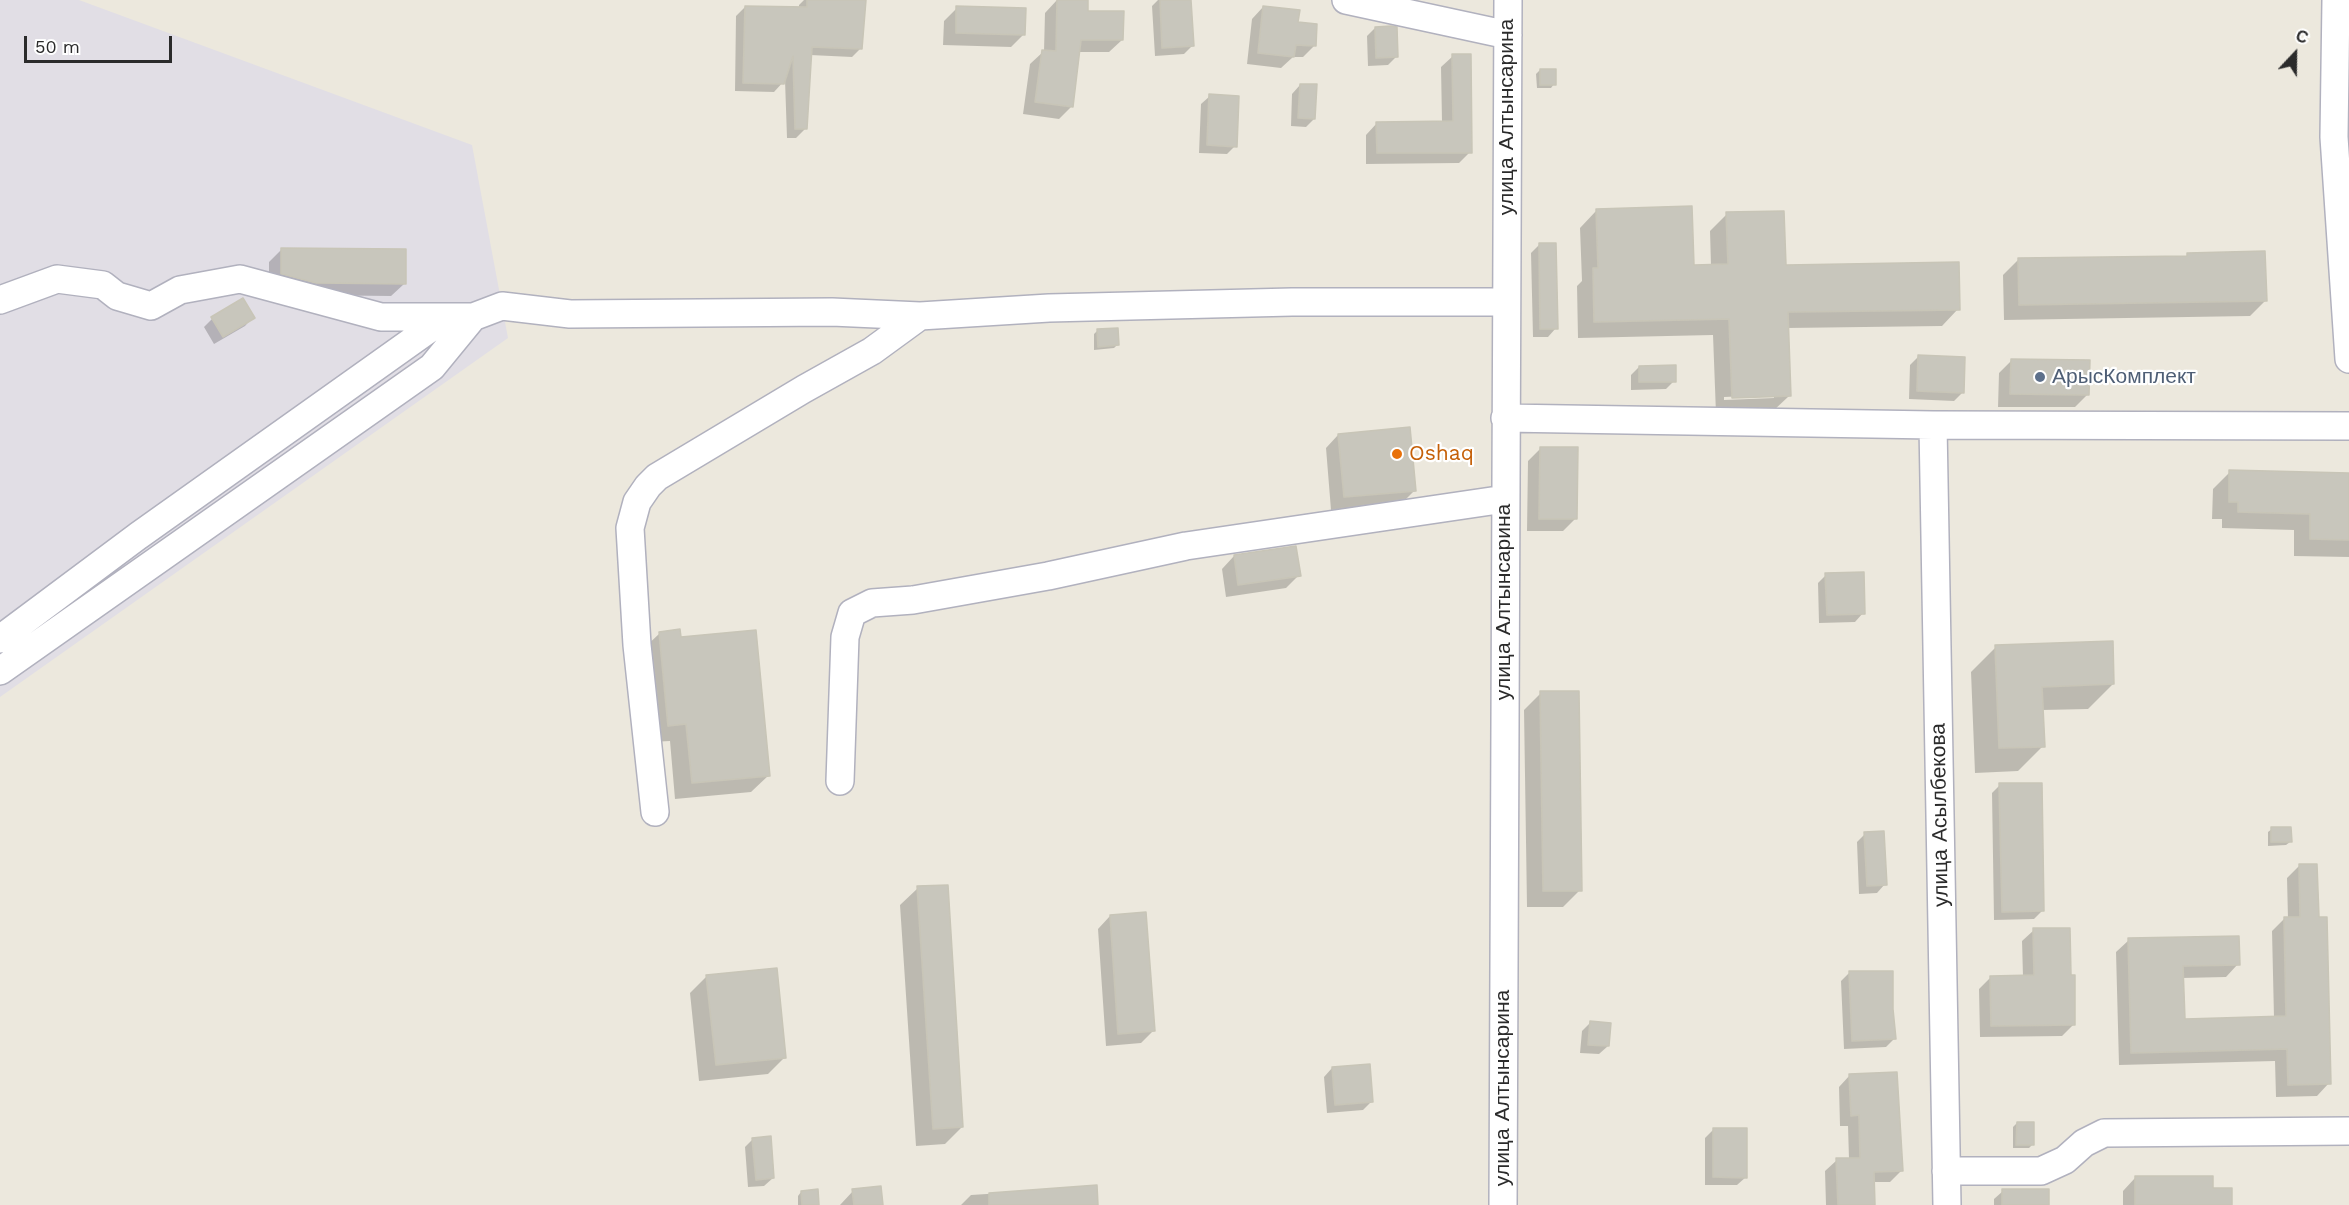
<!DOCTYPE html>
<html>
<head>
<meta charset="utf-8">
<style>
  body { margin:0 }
  #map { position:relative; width:2349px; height:1205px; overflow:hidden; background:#ece8dd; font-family:"Work Sans",sans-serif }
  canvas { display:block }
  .north { position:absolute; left:2265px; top:24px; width:60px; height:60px; -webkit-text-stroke:4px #fff; paint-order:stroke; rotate:22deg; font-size:16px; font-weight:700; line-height:24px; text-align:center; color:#2b2b2b }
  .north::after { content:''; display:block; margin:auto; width:21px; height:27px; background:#2b2b2b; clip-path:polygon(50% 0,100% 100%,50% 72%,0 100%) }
  .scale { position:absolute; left:24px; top:36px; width:148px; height:27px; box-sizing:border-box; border:3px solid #2b2b2b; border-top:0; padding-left:8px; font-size:18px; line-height:21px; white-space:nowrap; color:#2b2b2b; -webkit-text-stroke:4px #fff; paint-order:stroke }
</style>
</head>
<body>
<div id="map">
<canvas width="2349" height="1205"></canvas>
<div class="north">С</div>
<div class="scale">50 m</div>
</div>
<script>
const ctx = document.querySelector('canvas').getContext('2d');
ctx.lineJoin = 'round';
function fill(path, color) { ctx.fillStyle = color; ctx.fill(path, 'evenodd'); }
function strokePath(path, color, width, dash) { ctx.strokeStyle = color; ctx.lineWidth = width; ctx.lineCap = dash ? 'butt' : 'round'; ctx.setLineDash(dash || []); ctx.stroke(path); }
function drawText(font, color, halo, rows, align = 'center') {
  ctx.font = font + ' "Work Sans",sans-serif'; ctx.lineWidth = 4.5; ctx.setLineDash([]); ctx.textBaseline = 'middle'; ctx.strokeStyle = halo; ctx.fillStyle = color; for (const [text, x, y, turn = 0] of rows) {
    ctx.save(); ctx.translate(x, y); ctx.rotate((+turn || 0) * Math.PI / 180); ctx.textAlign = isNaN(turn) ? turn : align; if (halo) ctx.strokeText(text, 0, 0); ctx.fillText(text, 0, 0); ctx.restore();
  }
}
fill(new Path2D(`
  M0,0H79L472,145L508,338L0,697Z`), '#e1dee5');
fill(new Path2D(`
  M804,0H864L861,48L852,57L810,55L805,129L796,138H787L785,80L774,92L735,91L736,16L745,7L799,9V5Z
  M1057,0L1086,13L1122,40L1109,52H1078L1072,106L1059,119L1023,114L1030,64L1044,51L1045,13Z
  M1158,0H1190L1192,46L1184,54L1155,56L1152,6Z
  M1263,7L1297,24L1314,46L1303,57H1293L1281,68L1247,64L1252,19Z
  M957,8L1024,34L1011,47L943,45L944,21Z
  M1375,28L1396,57L1388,65L1368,66L1367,36Z
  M1453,56L1470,152L1459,163L1366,164V135L1377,123L1442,122L1441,67Z
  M1540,70L1554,84L1551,88H1537L1536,74Z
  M1300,85L1314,119L1306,127L1291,126L1292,94Z
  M1210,96L1235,146L1227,154L1199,153L1201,104Z
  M1596,211L1693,267L1711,266L1710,231L1727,214L1785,266L1958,309L1942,326L1787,328L1789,396L1772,412L1716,414L1713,335L1578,338L1577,286L1582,281L1580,228ZM1774,395V398L1724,400V397Z
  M1539,245L1556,328L1548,337H1533L1531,253Z
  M282,249L404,284L391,296L303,295L269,286V262Z
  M2188,255L2265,301L2250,316L2004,320L2003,275L2019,259L2185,257Z
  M242,300L253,317L245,326L214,344L204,327L212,319Z
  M1097,331L1117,345L1114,348L1094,350V334Z
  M1918,357L1963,392L1954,401L1909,399L1910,365Z
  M2011,361L2088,394L2075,407H1998L1999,373Z
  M1639,367L1674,381L1666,389L1631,390V375Z
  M1338,435L1415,490L1402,503L1331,510L1326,448Z
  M1541,448L1576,518L1563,531H1527L1528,461Z
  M2230,472L2349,475V557L2294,556V530L2222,528V519H2212L2213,489Z
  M1234,556L1299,575L1286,588L1226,597L1222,569Z
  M1826,575L1863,613L1855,622L1819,623L1818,583Z
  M660,633L679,638L769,775L751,792L675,799L670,741L651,742L642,650Z
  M1996,647L2113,684L2088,709L2042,710L2043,746L2018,771L1975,773L1971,672Z
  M1541,693L1580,890L1563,907H1527L1524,710Z
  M2000,785L2042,911L2034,919L1994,920L1992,793Z
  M2272,829L2290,842L2286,845L2268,846V832Z
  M1865,834L1885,884L1877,893L1859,894L1857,842Z
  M2300,865L2317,918L2329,1083L2317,1096L2276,1097L2275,1061L2119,1065L2116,952L2129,940L2238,964L2226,977L2182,978L2183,1020L2274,1018L2272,931L2284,919H2288L2287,878Z
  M918,888L962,1127L945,1144L916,1146L900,905Z
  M1110,916L1153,1031L1141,1043L1106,1046L1098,929Z
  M2034,930L2069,976L2074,1024L2062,1036L1980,1037L1979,989L1991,977H2023L2022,941Z
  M1850,972L1892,1009L1894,1039L1886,1047L1844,1049L1841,981Z
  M707,976L785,1057L768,1074L699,1081L690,993Z
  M1590,1023L1608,1046L1599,1054L1580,1053L1582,1031Z
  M1332,1068L1371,1102L1363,1110L1327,1113L1324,1077Z
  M1850,1075L1901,1171L1890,1182H1873L1874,1205H1826L1825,1171L1837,1160L1849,1159L1848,1126H1840L1839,1087Z
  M2017,1123L2032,1145L2029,1148H2013V1127Z
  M1713,1130L1746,1177L1737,1185H1705V1138Z
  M753,1139L773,1178L764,1186L748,1187L745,1147Z
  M2135,1178L2212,1190L2231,1205H2123V1191Z
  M1095,1187L1097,1205H961L971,1195Z
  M853,1191L881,1205H840Z
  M2003,1191L2048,1205H1994V1199Z
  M801,1192L818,1205H798V1196Z`), '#0003');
const building = new Path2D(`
  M807,0H866L862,49L812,47L807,129H795L793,56L784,84L743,83L745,6L807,7Z
  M1057,0H1088V11H1124L1123,40H1081L1073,107L1035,102L1042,50L1056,51Z
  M1160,0H1191L1194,46L1162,48Z
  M956,6L1026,8L1025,35L956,33Z
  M1263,6L1300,10L1298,22L1317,24L1316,46L1296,45L1294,57L1258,53Z
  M1391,26L1397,27L1398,57L1376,58L1375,27Z
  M1452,54H1471L1472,153H1377L1376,122L1453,121Z
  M1540,69H1556V85H1540Z
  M1300,84H1317L1315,119L1298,118Z
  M1209,94L1239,96L1237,147L1207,145Z
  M1692,206L1694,265L1728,264L1726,212L1784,211L1786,265L1959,262L1960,310L1788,312L1791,396L1732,398L1729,319L1594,322L1593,268H1598L1596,209Z
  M1539,243H1556L1558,329H1540Z
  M281,248L406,249V284L316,283L281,274Z
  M2265,251L2267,301L2019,305L2018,258L2187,256V253Z
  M243,298L255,318L223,337L211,317Z
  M1118,328L1119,345L1098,347L1097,329Z
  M1918,355L1965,357L1964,393L1917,391Z
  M2011,359L2090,360L2089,395L2010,394Z
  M1676,365V382H1639V366Z
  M1410,427L1416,491L1344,497L1338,434Z
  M1540,447H1578L1577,519H1539Z
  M2229,470L2349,473V540L2310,539V514L2238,512V502H2229Z
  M1296,546L1301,576L1238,585L1234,555Z
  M1864,572L1865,614L1827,615L1825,573Z
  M680,629L681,637L756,630L770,776L692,783L686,724L668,726L659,632Z
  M2113,641L2114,684L2042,687L2045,747L1999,748L1995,645Z
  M1540,691H1579L1582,891H1543Z
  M1999,783H2042L2044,911L2002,912Z
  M2271,827H2291L2292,842H2271Z
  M1884,831L1887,885L1867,886L1864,832Z
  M2299,864H2317L2319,917H2327L2331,1084L2288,1085L2287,1049L2131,1053L2128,938L2239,936L2240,965L2183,966L2185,1019L2286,1016L2284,917H2300Z
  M948,885L963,1127L933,1129L917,886Z
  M1146,912L1155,1031L1118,1034L1110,915Z
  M2033,928H2070L2071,975H2075V1025L1991,1026L1990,976L2034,975Z
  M777,968L786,1058L716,1065L706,975Z
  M1849,971H1893V1009L1896,1039L1852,1041Z
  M1590,1021L1611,1023L1609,1046L1588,1045Z
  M1370,1064L1373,1102L1335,1105L1332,1067Z
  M1897,1072L1903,1171L1874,1172L1875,1205H1838L1836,1158H1860L1859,1115L1851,1116L1849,1074Z
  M2017,1122H2034V1145H2016Z
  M1713,1128H1747V1178L1713,1177Z
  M771,1136L774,1178L756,1180L752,1138Z
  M2135,1176H2213V1188H2232V1205H2135Z
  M1097,1185L1098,1205H989V1193Z
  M881,1186L883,1205H854L852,1189Z
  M818,1189L819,1205H802L801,1191Z
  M2002,1189H2049V1205H2002Z`);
fill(building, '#c8c6bc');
strokePath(building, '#c8c5b7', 1.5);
const minor = new Path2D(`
  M1346,0L1508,35
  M2336,0L2334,137L2349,359
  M0,300L57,279L103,285L117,296L151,306L180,290L240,279L381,317H473L502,306L570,314L832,312L920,316L1049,308L1292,302H1506
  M1505,418L1933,425L2349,426
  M1933,425L1947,1205
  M0,639L138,536L446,317
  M0,671L432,367L473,317
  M840,781L845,637L852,613L872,603L913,600L1048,576L1186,546L1505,499
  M655,812L637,645L630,528L637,502L648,486L657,477L804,389L872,351L920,316
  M1946,1171H2041L2065,1160L2084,1143L2104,1133L2349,1131
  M1503,1205L1508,0`);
strokePath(minor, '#b1b1be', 30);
strokePath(minor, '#fff', 27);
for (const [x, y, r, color] of [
  [2040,377,6,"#5c6f8a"],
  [1397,454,6,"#e8710a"]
]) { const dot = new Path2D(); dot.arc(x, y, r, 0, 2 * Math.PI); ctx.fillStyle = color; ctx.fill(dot); strokePath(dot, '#fff', 2); }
drawText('21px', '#2b2b2b', '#fff', [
  ["улица Алтынсарина",1507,117,-90],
  ["улица Алтынсарина",1504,602,-90],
  ["улица Асылбекова",1940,815,-91],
  ["улица Алтынсарина",1503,1088,-90]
]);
drawText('21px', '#4e5e75', '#fff', [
  ["АрысКомплект",2052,377]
], 'left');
drawText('21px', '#c56008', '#fff', [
  ["Oshaq",1409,454]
], 'left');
</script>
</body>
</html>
